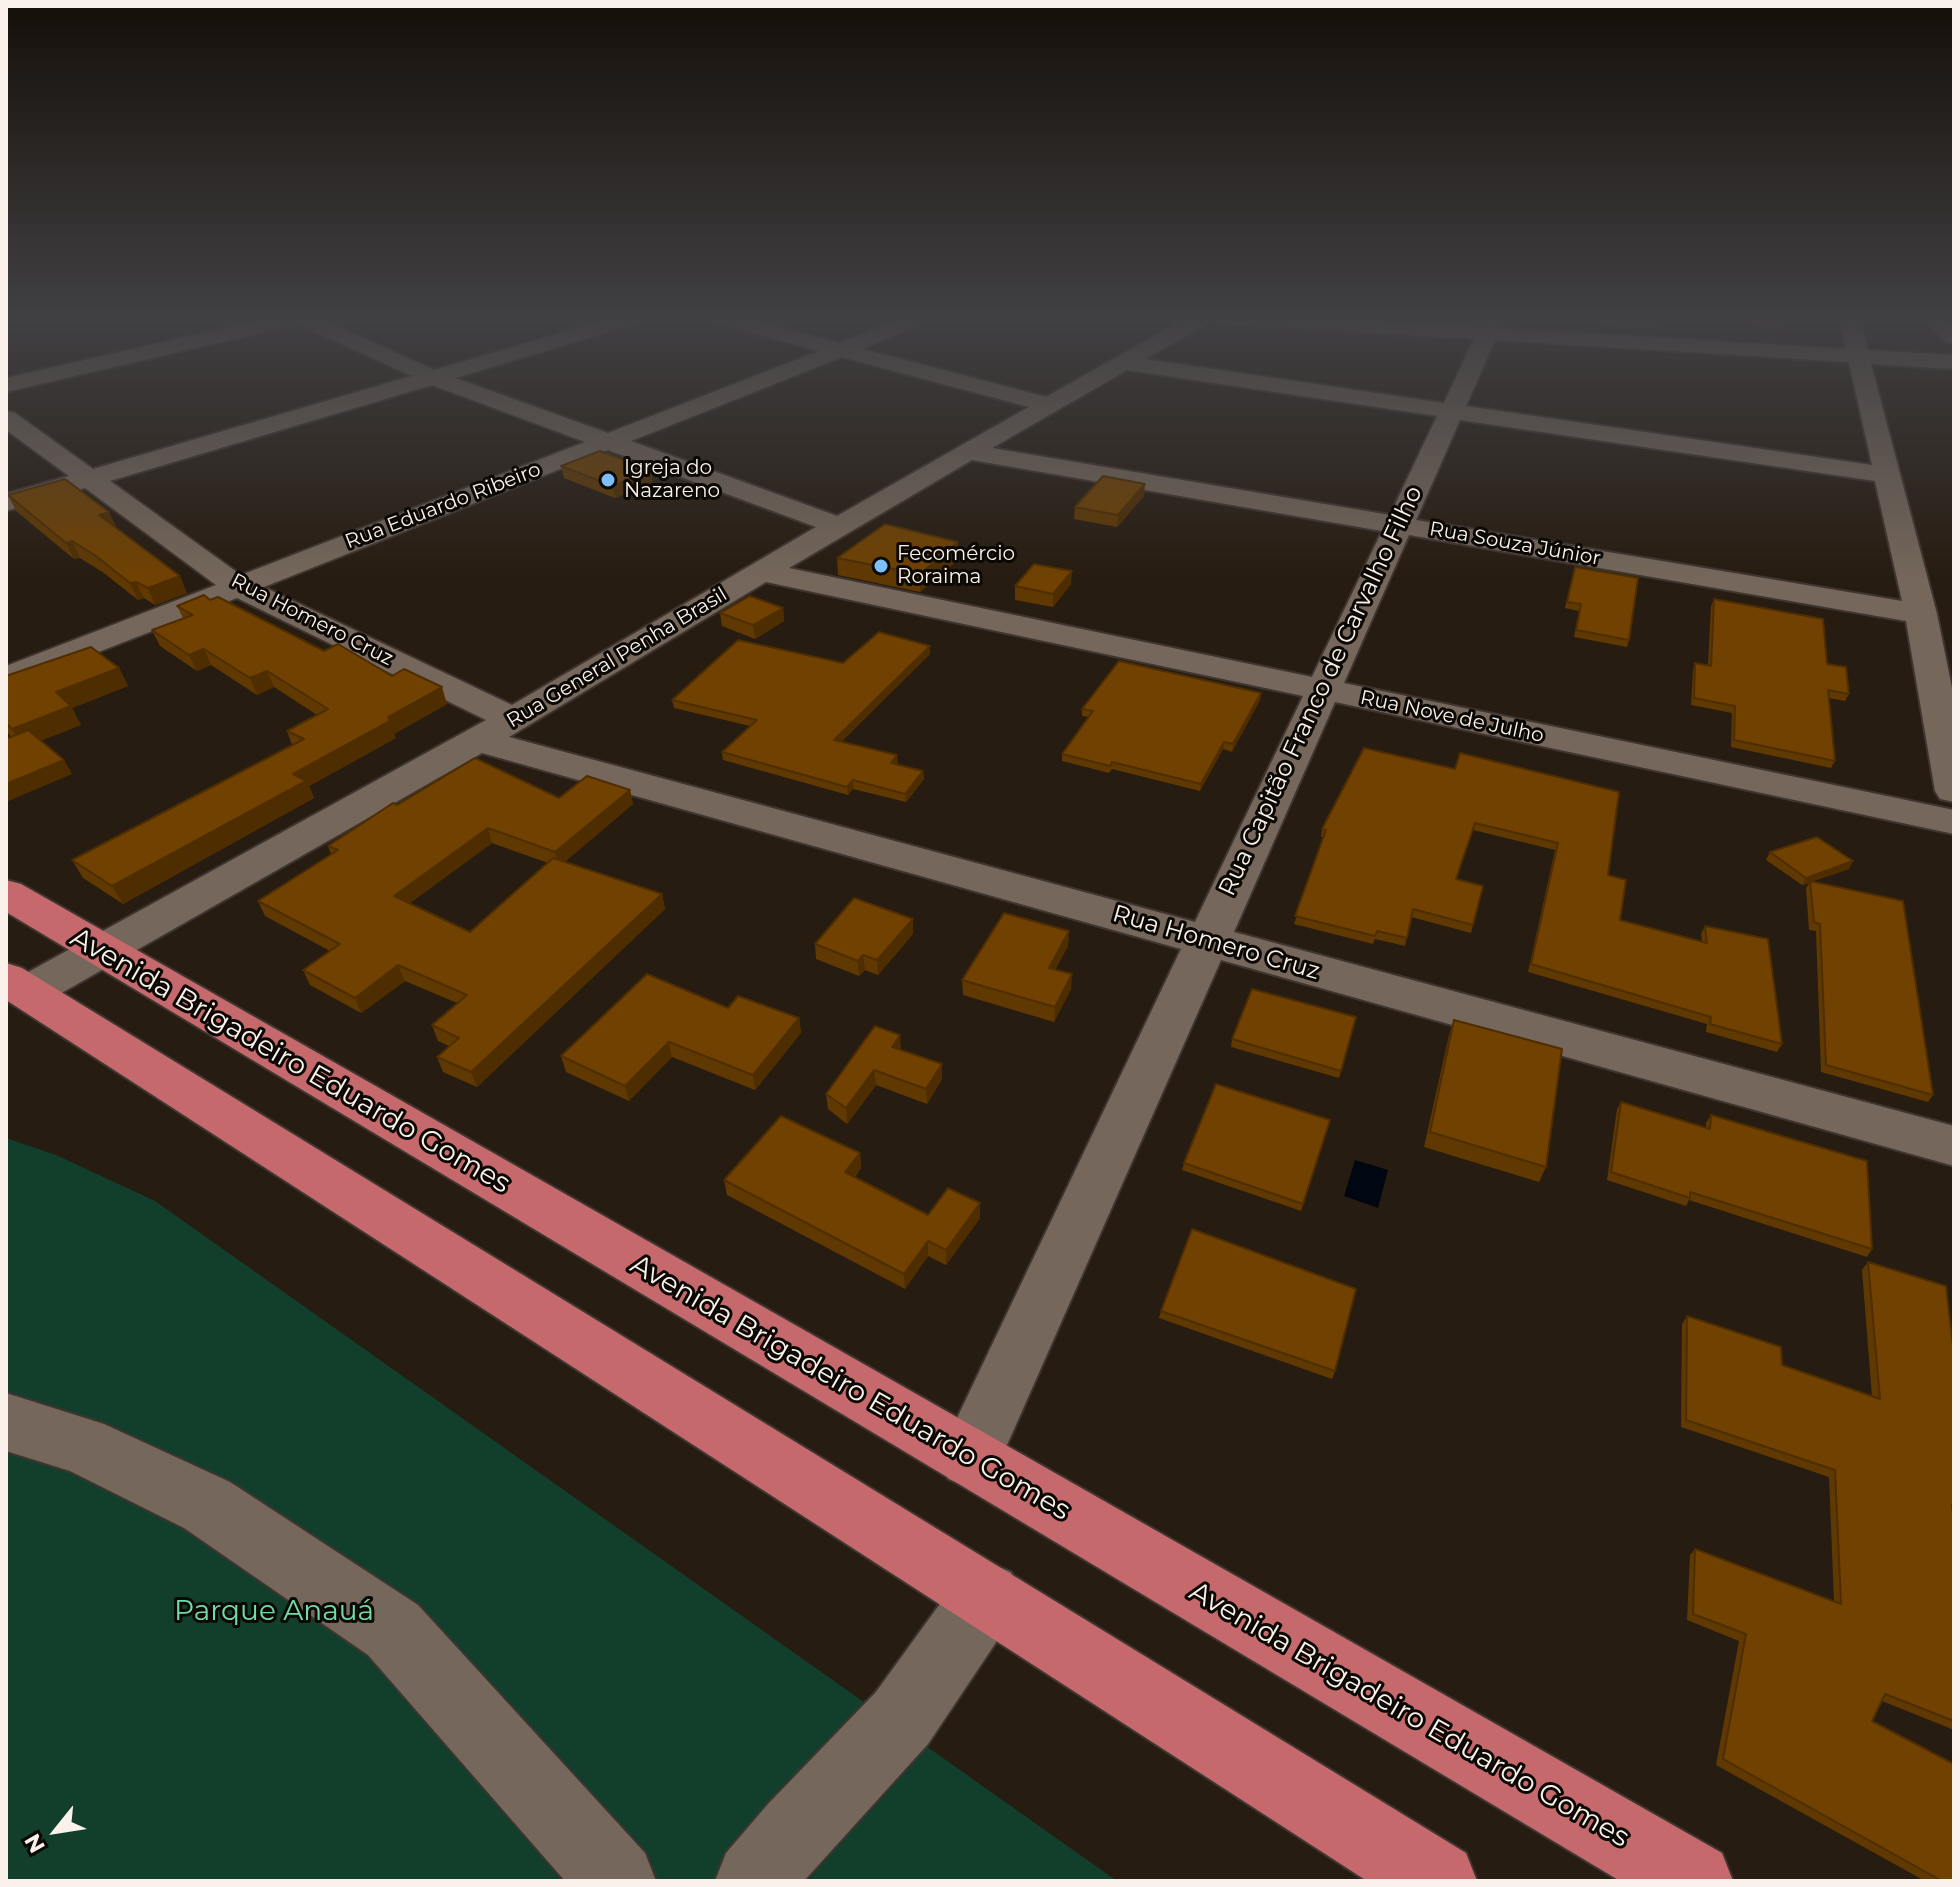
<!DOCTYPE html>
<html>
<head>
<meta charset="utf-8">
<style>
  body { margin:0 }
  #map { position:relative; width:1960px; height:1887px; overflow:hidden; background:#271c11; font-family:Montserrat,sans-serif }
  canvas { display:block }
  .frame { position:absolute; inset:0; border:8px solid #f9f1ea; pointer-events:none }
  .north { position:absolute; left:16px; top:1791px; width:80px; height:80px; -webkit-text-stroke:6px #0c0804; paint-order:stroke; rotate:240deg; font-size:22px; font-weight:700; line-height:32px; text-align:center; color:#f9f1ea }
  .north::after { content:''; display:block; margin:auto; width:28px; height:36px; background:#f9f1ea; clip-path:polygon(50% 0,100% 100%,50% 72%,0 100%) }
</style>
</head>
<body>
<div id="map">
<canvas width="1960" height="1887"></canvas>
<div class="frame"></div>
<div class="north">N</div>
</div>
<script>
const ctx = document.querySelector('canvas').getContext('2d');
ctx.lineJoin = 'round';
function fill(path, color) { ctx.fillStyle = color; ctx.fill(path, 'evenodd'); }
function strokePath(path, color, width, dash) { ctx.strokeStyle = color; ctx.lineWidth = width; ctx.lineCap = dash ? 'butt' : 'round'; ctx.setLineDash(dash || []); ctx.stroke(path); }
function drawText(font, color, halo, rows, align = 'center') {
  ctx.font = font + ' Montserrat,sans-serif'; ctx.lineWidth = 6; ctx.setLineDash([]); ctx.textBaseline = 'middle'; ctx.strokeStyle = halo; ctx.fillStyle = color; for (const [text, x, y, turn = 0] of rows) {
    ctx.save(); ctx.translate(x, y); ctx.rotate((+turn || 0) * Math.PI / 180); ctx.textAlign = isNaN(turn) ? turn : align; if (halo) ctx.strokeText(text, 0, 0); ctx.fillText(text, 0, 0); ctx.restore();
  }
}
fill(new Path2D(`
  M1521,317H1664L1660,330L1520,322Z`), '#332313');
fill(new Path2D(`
  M6,1138L56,1155L155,1201L1117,1881H6Z`), '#123f2b');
fill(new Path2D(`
  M1355,1160L1388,1170L1378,1208L1344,1196Z`), '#000712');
const minor = new Path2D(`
  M273,317H318L434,370L615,317H647L644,321L455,378L608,433L819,351L709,321L706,317H740L839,343L906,317H935L863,349L1046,397L1188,317H1319L1480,327L1485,317H1505L1500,328L1846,349L1839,317H1859L1868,350L1954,355V369L1871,364L1937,614L1954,698V802L1940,799L1935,791L1906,621L1409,535L1344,683L1954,810V834L1335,702L1234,932L1954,1126V1166L1221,960L992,1479L970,1488L948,1479L938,1458L948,1437L1181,949L482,753L44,1003L28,1008L12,1003L6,994L12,981L486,720L237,598L6,688V666L216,585L85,488L6,511V494L69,476L6,430V411L15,413L93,469L412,376L298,324L6,392V378ZM1210,322L1216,323L1474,339L1444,403L1145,359ZM1495,340L1849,362L1872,465L1466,406ZM842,357L1029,407L837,516L631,441ZM1127,370L1437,416L1390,515L992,448ZM432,385L585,442L241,575L110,481ZM1460,420L1875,481L1902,601L1416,520ZM608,450L816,527L512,705L264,587ZM972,460L1382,531L1312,677L789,568ZM766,582L1303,696L1195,922L509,737Z
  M1920,317H1943L1954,326V343L1946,342Z
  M6,1393L104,1424L230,1482L418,1605L645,1853L656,1881H565L368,1655L184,1528L70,1471L6,1451Z
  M987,1562L1011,1572L1021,1596L1011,1620L928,1744L804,1881H715L726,1853L768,1804L876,1692L963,1572Z`);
const major = new Path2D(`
  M6,880L21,884L1722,1853L1733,1881H1620L6,912Z
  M6,963L22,968L1466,1853L1477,1881H1367L6,1000Z`);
strokePath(minor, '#3f3530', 4);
strokePath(major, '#3f3530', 4);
fill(minor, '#75675b');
fill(major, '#c5696c');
fill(new Path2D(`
  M1580,317H1647L1644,326L1582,322Z
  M1701,317H1785L1780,330Z
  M561,466L653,482L615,498L564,478Z
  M8,495L117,529L187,593L155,605L144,598L138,600L104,573L80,558L74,559L16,511Z
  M1144,496L1117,527L1074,519L1075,507Z
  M837,558L959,559L920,592L838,575Z
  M1573,573L1629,640L1627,647L1574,637L1579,611L1565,608Z
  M1071,584L1053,607L1015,600V586Z
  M1714,599L1827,664L1849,694L1845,701L1829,698L1835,761L1831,768L1731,747L1732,713L1691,705L1693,670L1695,663L1708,666L1711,606Z
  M210,600L324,651L392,676L447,704L394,734L396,738L309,786L314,798L123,904L83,878L72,860L292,745L287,731L317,715L274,687L257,695L211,665L197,671L160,646L152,630L183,618L177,606Z
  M783,608L784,621L755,639L722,626L720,613Z
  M930,646V654L841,742L897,755V765L923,771L924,779L906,802L853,789L848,795L723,760L722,752L750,726L674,708L672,700L843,663Z
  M119,668L128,686L72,708L81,725L41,740L72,774L11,737L6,731V676Z
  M1261,693L1260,700L1232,752L1223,749L1200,791L1112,769L1109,773L1062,761V754L1089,717L1082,716V709Z
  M1455,769L1608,875L1620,920L1702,941L1701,934L1705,926L1782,1044L1777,1052L1706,1032L1707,1024L1528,972L1555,850L1473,830L1456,879L1473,925L1471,933L1411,917L1405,946L1375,939L1373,944L1294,924L1323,837H1321L1322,829Z
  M630,790L633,804L564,862L662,894L665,909L477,1087L443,1072L437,1057L449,1046L438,1041L432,1025L457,1003L405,981L361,1013L310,985L303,970L330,951L265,916L258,901L331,854L328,846L397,805L559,798ZM492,843L548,863L470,932L410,903Z
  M1770,852L1849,869L1813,881L1933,1095L1928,1102L1821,1072L1816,931L1809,930L1806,888L1809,883L1802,885L1766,860Z
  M1069,931L1068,946L1055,970L1071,989L1054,1022L963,995L962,980Z
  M913,934L878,975L865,970L859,976L816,959L815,944Z
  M728,1008L799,1018L801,1033L755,1090L672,1057L629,1101L566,1072L561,1056Z
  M1356,1017L1339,1078L1231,1047L1232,1039Z
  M1454,1020L1546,1167L1539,1182L1424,1147L1449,1035Z
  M901,1050L942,1079L927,1104L876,1085L847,1124L828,1109L826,1094Z
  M1621,1102L1706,1128V1123L1711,1115L1872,1249L1867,1257L1689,1200L1686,1206L1607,1180L1617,1109Z
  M1330,1120L1301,1211L1182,1170L1184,1163Z
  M860,1153L861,1168L855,1177L928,1215L980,1218L946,1265L928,1256L905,1289L727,1195L724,1180Z
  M1868,1262L1954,1355V1730L1882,1701L1872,1721L1954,1881H1925L1716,1765L1739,1641L1687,1620L1690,1555L1695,1549L1834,1601L1829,1477L1681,1427L1682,1324L1687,1316L1782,1365L1872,1397L1862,1270Z
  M1161,1311L1335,1371L1332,1379L1159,1318Z`), '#603801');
fill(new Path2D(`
  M651,470L653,482L615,498L613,486Z
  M1145,484L1144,496L1117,527L1118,515Z
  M109,512L117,528L99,515Z
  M72,541L80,558L74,559L66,543Z
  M958,542L959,559L920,592V574Z
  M1072,571L1071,584L1053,607V594Z
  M180,576L187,593L155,605L148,588Z
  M136,582L144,598L138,600L130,583Z
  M783,608L784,621L755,639L753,625Z
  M930,646V654L834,748V740Z
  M204,649L211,665L197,671L189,655Z
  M119,668L128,686L72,708L81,725L23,748L12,729L56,692Z
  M267,671L274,687L257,695L250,678Z
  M442,687L447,704L394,734L396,738L309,786L314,798L123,904L112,886L293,774L388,717Z
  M1261,693L1260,700L1232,752L1233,744Z
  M1224,742L1223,749L1200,791L1201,784Z
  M897,755L898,763L892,771L891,763Z
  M64,760L72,774L6,802V784Z
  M923,771L924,779L906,802L905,794Z
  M853,780V789L848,795L847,787Z
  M630,790L633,804L559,867L555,852Z
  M488,828L492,843L400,910L394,896Z
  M1853,861L1849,869L1810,882V881L1809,883L1802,885L1806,878Z
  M662,894L665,909L477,1087L471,1072Z
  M913,919V934L878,975L877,960Z
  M1069,931L1068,946L1048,983L1049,968Z
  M863,955L865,970L859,976L858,961Z
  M398,965L405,981L361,1013L355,998Z
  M1072,974L1071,989L1054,1022L1055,1007Z
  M799,1018L801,1033L755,1090L753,1075Z
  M900,1035L901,1050L892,1047Z
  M669,1042L672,1057L629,1101L625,1086Z
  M942,1064V1079L927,1104L926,1089Z
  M874,1070L876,1085L847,1124L846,1108Z
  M860,1153L861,1168L846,1187L845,1172Z
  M980,1203V1218L946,1265V1250Z
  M928,1241V1256L905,1289L904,1274Z`), '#4e2e01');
const building = new Path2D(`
  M600,451L651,470L613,486L561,466Z
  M1103,476L1145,484L1118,515L1075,507Z
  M65,479L109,512L99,515L180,576L148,588L136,582L130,583L96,556L72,541L66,543L8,495Z
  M885,524L958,542L920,574L837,558Z
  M1034,564L1072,571L1053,594L1015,586Z
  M1575,567L1638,578L1629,640L1576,630L1581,604L1567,602Z
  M204,595L210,600L218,597L324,651L338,644L392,676L404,669L442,687L388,717L390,721L293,774L306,781L112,886L72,860L304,739L287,731L328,709L267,671L250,678L204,649L189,655L152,630L193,615L177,606Z
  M750,596L783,608L753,625L720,613Z
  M1714,599L1823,619L1827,664L1846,667L1849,694L1828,690L1835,761L1734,740L1735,706L1694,698L1695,663L1711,666Z
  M879,632L930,646L834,740L897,755L891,763L923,771L905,794L853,780L847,787L722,752L757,720L672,700L738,640L843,663Z
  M91,647L119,668L56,692L71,706L12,729L6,723V676Z
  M1119,661L1261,693L1233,744L1224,742L1201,784L1112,762L1110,766L1062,754L1093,711L1082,709Z
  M28,730L64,760L6,784V739Z
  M1364,748L1455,769L1460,753L1619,792L1608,875L1626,880L1620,920L1707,943L1705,926L1768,939L1782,1044L1710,1024L1711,1017L1531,964L1558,843L1475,823L1456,879L1483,886L1473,925L1413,909L1407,938L1377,931L1375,936L1295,916L1326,830L1322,829Z
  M475,758L559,798L587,776L630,790L555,852L488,828L394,896L470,932L553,858L662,894L471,1072L437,1057L459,1038L432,1025L467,995L398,965L355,998L303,970L340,944L258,901L338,850L328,846L393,803L397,805Z
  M1817,837L1853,861L1806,878L1770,852Z
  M1810,881L1903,901L1933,1095L1826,1065L1820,924L1814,922Z
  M854,898L913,919L877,960L863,955L858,961L815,944Z
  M1004,913L1069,931L1049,968L1072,974L1055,1007L962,980Z
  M647,974L728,1008L738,996L799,1018L753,1075L669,1042L625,1086L561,1056Z
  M1252,989L1356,1017L1341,1071L1232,1039Z
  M1454,1020L1562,1049L1546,1167L1430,1132Z
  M875,1026L900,1035L892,1047L942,1064L926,1089L874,1070L846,1108L826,1094Z
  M1216,1084L1330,1120L1303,1204L1184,1163Z
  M1621,1102L1710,1129L1711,1115L1867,1161L1872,1249L1690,1192V1198L1611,1172Z
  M781,1116L860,1153L845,1172L928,1215L948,1188L980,1203L946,1250L928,1241L904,1274L724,1180Z
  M1192,1229L1356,1289L1335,1371L1161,1311Z
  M1868,1262L1946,1286L1954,1355V1506L1952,1505L1954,1524V1721L1885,1694L1872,1721L1954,1764V1881H1942L1723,1759L1746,1634L1693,1614L1695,1549L1841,1604L1835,1470L1686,1420L1687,1316L1781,1347L1782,1365L1880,1399Z`);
fill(building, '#704101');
strokePath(building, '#4e2e01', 2);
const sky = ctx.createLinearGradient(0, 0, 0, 581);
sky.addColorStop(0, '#150f09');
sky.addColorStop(0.55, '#414043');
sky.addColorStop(1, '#41404300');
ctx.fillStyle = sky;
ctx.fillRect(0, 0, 1960, 581);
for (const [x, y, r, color] of [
  [608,480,8,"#7ebef9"],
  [881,566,8,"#7ebef9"]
]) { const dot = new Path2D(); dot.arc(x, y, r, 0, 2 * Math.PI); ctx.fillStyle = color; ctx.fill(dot); strokePath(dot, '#0c0804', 3); }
drawText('20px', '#f9f1ea', '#0c0804', [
  ["Igreja do",624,468],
  ["Nazareno",624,491],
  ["Fecomércio",897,554],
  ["Roraima",897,577]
], 'left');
drawText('20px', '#f9f1ea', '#0c0804', [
  ["Rua Eduardo Ribeiro",443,506,-21],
  ["Rua Souza Júnior",1515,544,10],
  ["Rua Homero Cruz",312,620,27],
  ["Rua General Penha Brasil",617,658,-31],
  ["Rua Nove de Julho",1452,717,12]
]);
drawText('24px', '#f9f1ea', '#0c0804', [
  ["Rua Capitão Franco de Carvalho Filho",1321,691,-65],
  ["Rua Homero Cruz",1216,943,16]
]);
drawText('28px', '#f9f1ea', '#0c0804', [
  ["Avenida Brigadeiro Eduardo Gomes",290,1061,30],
  ["Avenida Brigadeiro Eduardo Gomes",850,1388,30],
  ["Avenida Brigadeiro Eduardo Gomes",1409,1715,30]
]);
drawText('28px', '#72dba8', '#0c0804', [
  ["Parque Anauá",274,1612]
]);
</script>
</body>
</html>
